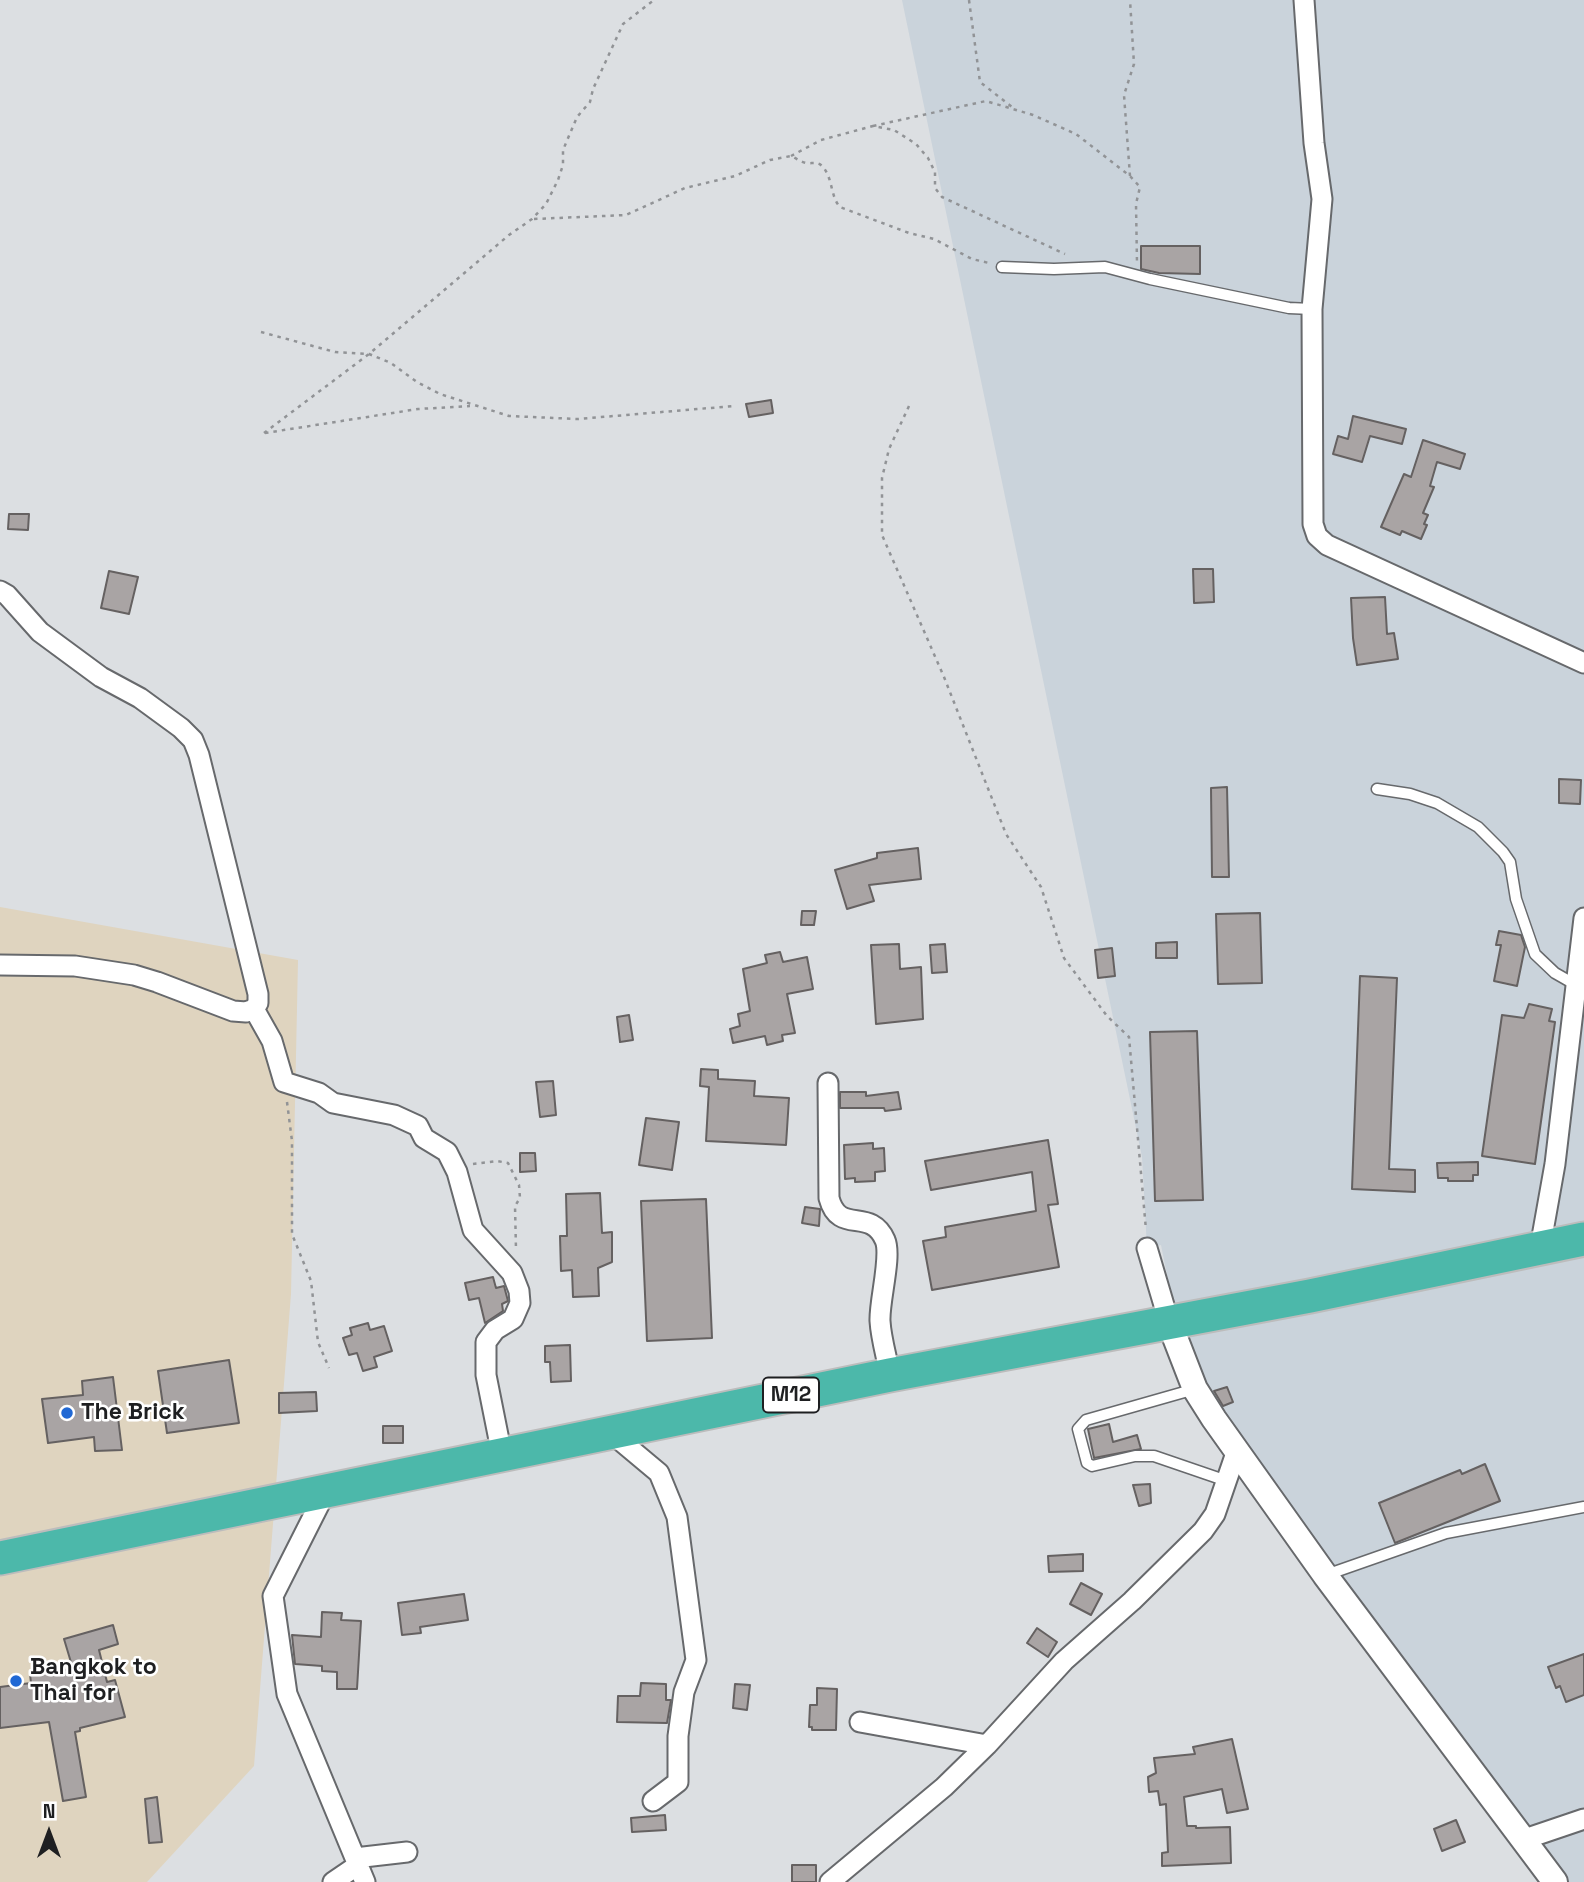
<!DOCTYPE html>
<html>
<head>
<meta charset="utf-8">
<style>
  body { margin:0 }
  #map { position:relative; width:1584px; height:1882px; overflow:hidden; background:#dcdfe2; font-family:"Space Grotesk",sans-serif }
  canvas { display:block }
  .north { position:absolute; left:14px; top:1798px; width:70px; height:70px; -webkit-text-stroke:5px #fff; paint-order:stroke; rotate:0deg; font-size:19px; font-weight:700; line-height:28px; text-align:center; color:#1e1f21 }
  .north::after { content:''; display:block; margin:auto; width:24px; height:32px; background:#1e1f21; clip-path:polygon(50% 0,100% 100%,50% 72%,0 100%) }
</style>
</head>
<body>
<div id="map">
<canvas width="1584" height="1882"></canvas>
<div class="north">N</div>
</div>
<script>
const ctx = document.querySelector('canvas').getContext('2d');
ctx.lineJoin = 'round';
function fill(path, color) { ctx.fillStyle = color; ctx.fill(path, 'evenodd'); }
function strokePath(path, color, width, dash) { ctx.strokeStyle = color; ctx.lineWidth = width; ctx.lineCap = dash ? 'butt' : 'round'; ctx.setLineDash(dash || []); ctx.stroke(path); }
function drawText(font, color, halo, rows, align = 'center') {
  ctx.font = font + ' "Space Grotesk",sans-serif'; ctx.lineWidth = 5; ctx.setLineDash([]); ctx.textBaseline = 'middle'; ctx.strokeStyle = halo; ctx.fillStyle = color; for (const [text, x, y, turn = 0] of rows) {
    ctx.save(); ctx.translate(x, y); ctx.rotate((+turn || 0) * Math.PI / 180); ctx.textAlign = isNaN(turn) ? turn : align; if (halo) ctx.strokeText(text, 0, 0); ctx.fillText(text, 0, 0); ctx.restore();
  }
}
fill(new Path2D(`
  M0,907L298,960L291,1294L254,1766L147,1882H0Z`), '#dfd4bf');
fill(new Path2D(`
  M902,0H1584V1882H1565L1184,1360L1161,1245L1147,1248L1142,1157Z`), '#cad3db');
const building = new Path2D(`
  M1141,246H1200V274L1159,273L1141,269Z
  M771,400L773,413L749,417L746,404Z
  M1353,416L1406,429L1402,444L1370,436L1362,462L1333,454L1338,436L1348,439Z
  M1423,440L1465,454L1460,469L1437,462L1430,486L1434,487L1423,513L1428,515L1424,524L1427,525L1421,539L1402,531L1400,535L1381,527L1404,474L1411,477Z
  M9,514H29L28,530L8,529Z
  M1193,569H1213L1214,602L1194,603Z
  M109,571L138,577L129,614L101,608Z
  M1385,597L1387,634L1394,633L1398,659L1357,665L1353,638L1351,598Z
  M1559,779L1581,780L1580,804L1559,803Z
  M1227,787L1229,877H1212L1211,788Z
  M918,848L921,879L869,885L874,901L847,909L835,870L877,858V853Z
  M802,911H816L814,925H801Z
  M1260,913L1262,983L1218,984L1216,914Z
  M1499,931L1521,935L1525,947L1517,986L1494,981L1501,945H1496Z
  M1177,942V958H1156V943Z
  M899,944L900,969L921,967L923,1019L876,1024L871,945Z
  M945,944L947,972L932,973L930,945Z
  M1112,948L1115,976L1098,978L1095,950Z
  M780,952L783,962L807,957L813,989L787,994L795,1033L782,1035L783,1041L767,1045L765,1036L733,1043L730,1029L740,1026L738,1014L750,1011L743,969L767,963L765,955Z
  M1360,976L1397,978L1389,1169L1415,1170V1192L1352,1189Z
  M1529,1004L1552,1009L1549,1021L1555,1022L1535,1164L1482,1156L1502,1015L1524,1018Z
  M629,1015L633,1040L620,1042L617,1017Z
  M1197,1031L1203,1200L1155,1201L1150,1032Z
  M701,1069L718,1070V1079L755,1081L754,1096L789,1098L786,1145L706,1141L709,1087L700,1086Z
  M553,1081L556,1115L540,1117L536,1082Z
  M840,1092H866V1096L898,1092L901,1109L885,1111L884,1108H840Z
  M646,1118L679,1122L672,1170L639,1165Z
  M1048,1140L1058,1204L1048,1205L1059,1267L932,1290L923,1241L946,1237L945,1227L1036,1211L1032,1172L931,1190L925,1161Z
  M873,1143V1149L884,1148L885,1171L875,1172V1181L855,1182V1178L845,1179L844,1145Z
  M520,1153H535L536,1171L520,1172Z
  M1478,1162V1175H1473V1181H1448V1178H1438L1437,1163Z
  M600,1193L602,1233L612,1232V1262L598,1268L599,1296L573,1297L572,1270L561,1271L560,1236H567L566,1194Z
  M706,1199L712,1338L647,1341L641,1201Z
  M805,1207L820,1209L819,1226L802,1223Z
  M493,1277L496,1288L504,1286L508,1301L502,1304L503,1311L485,1323L479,1298L469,1300L465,1283Z
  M368,1323L370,1330L384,1326L392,1351L374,1357L377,1367L363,1371L357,1353L349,1355L343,1338L352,1335L350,1328Z
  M570,1345L571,1381L551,1382L550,1362H545V1346Z
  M229,1360L239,1423L167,1433L158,1371Z
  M113,1377L122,1450L95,1451L94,1437L48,1443L42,1399L83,1395L82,1381Z
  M1227,1387L1233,1402L1223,1406L1214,1391Z
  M316,1392L317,1411L279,1413V1393Z
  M1109,1424L1113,1442L1137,1435L1141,1449L1094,1458L1088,1429Z
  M383,1426H403V1443H383Z
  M1485,1464L1500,1501L1395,1543L1379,1503L1460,1470L1462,1474Z
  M1150,1484L1151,1503L1139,1506L1133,1485Z
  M1083,1554V1571L1049,1572L1048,1556Z
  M1081,1583L1102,1594L1091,1615L1070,1604Z
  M464,1594L468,1620L420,1627L421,1633L402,1635L398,1603Z
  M322,1612L342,1613L341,1620L361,1621L357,1689H337V1672L322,1671V1666L295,1664L292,1635L321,1637Z
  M113,1625L118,1644L99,1650L107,1682L115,1680L125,1717L80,1728V1731L75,1732L86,1797L63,1801L49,1722L0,1728V1687L31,1683L30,1674L73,1669L64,1639Z
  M1037,1628L1057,1642L1048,1657L1027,1643Z
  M1584,1654V1695L1566,1702L1560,1686L1556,1688L1548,1667Z
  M641,1683L666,1684V1700H671L667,1723L617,1722L618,1696H640Z
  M735,1684L750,1685L747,1710L733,1708Z
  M817,1688L837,1689L836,1730H812V1727H809L810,1705H817Z
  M1232,1739L1248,1809L1227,1813L1222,1789L1184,1797L1187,1826H1196V1828L1230,1827L1231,1863L1162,1866V1853L1168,1852L1166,1804L1160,1805L1158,1791L1149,1792L1148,1777L1156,1773L1154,1758L1195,1754L1193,1747Z
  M157,1797L162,1842L149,1843L145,1799Z
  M665,1815L666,1830L632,1832L631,1818Z
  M1456,1820L1465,1842L1442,1851L1434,1829Z
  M792,1865H816V1882H792Z`);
fill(building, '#a9a4a4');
strokePath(building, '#656161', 2);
const service = new Path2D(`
  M1002,267L1054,269L1105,267L1150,279L1289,308L1312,309
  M1377,789L1410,794L1437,803L1478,827L1503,852L1510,862L1516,899L1535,954L1555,973L1576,985
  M1195,1389L1086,1420L1078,1429L1087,1463L1092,1466L1135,1456H1154L1227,1481
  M1326,1575L1446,1533L1584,1507`);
const minor = new Path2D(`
  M1304,0L1314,143L1322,199L1312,309L1313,524L1317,536L1327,545L1584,663
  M0,591L7,595L40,632L101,677L140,698L181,728L193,740L199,755L258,994V1003L254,1009L272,1041L284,1082L319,1093L333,1103L394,1115L418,1126L424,1138L447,1152L457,1172L473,1230L512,1273L519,1291L520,1303L513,1319L495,1330L486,1342V1375L502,1455
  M0,965L75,966L134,975L157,982L233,1011L246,1012L254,1009
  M828,1083L829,1198C839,1236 870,1206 885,1240C892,1256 879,1301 880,1321C881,1339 887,1358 890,1375
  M1147,1248L1169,1322
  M1540,1248L1555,1164L1584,918
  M610,1432L659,1473L677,1517L696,1660L684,1692L678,1736V1782L653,1801
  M326,1491L273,1596L287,1694L365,1882
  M860,1722L987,1745
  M1522,1840L1584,1819
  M355,1858L407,1852
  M333,1882L358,1865
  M830,1882L944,1787L987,1745L1064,1661L1132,1601L1203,1531L1215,1514L1237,1450`);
const tertiary = new Path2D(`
  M1169,1322L1195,1389L1214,1419L1325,1575L1555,1882`);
const trunk = new Path2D(`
  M0,1558L890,1375L1310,1296L1584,1239`);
strokePath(service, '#67696c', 13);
strokePath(minor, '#67696c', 23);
strokePath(tertiary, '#67696c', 28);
strokePath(trunk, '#bcbcbc', 37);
strokePath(new Path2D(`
  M969,0L980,82L1012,107
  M873,126L986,101L1033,115L1076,134L1130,176L1140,187L1136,204L1137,263
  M791,156L821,140L873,126L894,130L916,144L928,158L935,172V188L942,197L1065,254
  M1130,176L1124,95L1134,64L1130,0
  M534,219L626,215L685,188L735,176L770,160L791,156C796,158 801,162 806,163C812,164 817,161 822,166C833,177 830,196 840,207L909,233L934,239L972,259L989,263
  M261,332L335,352L369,354L391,363L417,382L440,394L509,416L578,419L734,406
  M909,406L889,449L882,478V535L944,677L1006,834L1041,887L1064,958L1107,1016L1129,1037L1146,1230
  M264,433L369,354L509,235L532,219L546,204L558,180L563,165V150L577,117L590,102L593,89L623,24L654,0
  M265,433L418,409L470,406
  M287,1102L292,1141V1234L311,1281L318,1342L329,1368
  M473,1164L497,1161L508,1163L519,1185L520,1198L515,1206L516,1250`), '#919396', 2.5, [3.5, 5]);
strokePath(service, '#fff', 10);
strokePath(minor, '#fff', 19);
strokePath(tertiary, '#fff', 24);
strokePath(trunk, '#4cb8aa', 33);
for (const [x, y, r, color] of [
  [67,1413,7,"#2068d4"],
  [16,1681,7,"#2068d4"]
]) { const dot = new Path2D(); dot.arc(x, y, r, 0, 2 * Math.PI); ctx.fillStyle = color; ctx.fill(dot); strokePath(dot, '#fff', 2.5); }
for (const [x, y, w] of [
  [791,1395,56]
]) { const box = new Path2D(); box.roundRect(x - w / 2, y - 17.5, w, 35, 5); ctx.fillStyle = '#fff'; ctx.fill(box); strokePath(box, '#1e1f21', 2); }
drawText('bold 21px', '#1e1f21', null, [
  ["M12",791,1395]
]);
drawText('bold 23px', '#1e1f21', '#fff', [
  ["The Brick",81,1413],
  ["Bangkok to",30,1668],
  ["Thai for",30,1694]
], 'left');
</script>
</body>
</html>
